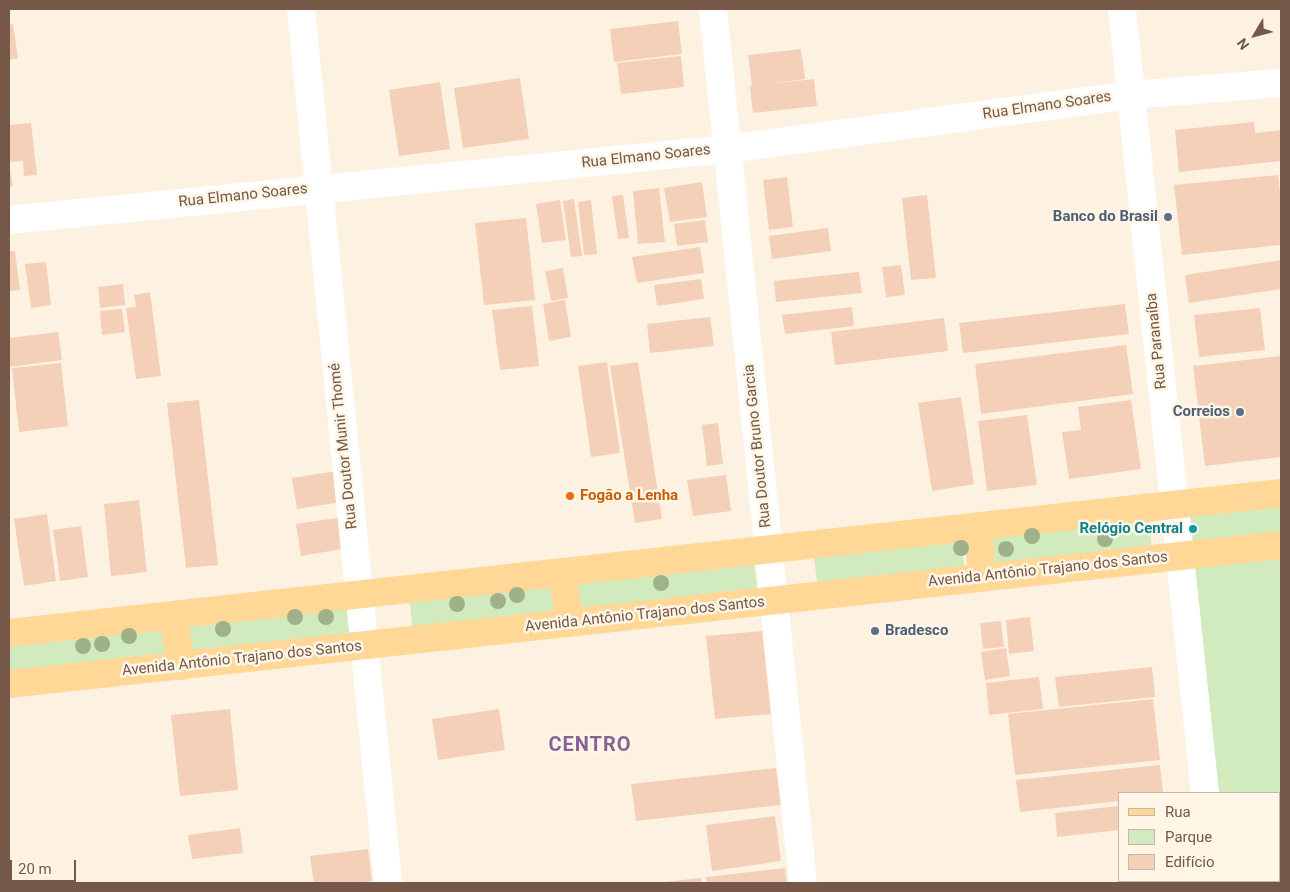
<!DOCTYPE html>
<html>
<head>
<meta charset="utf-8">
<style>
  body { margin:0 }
  #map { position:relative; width:1290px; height:892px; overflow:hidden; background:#fdf2e1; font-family:Roboto,sans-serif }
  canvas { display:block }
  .frame { position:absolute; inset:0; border:10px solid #755847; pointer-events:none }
  .legend { position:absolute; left:1118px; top:792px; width:162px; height:90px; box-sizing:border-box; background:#fff6e8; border:1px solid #c8b7a8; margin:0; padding:6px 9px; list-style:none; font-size:15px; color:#755847 }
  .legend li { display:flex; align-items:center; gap:10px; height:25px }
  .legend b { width:25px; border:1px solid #c8b7a8 }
  .north { position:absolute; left:1230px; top:10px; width:50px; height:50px; -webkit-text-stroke:4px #fff6e8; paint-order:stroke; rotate:233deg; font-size:14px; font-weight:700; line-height:20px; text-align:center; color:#755847 }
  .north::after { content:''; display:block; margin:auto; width:18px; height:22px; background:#755847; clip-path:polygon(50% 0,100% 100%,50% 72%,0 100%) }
  .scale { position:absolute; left:10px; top:860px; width:66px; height:22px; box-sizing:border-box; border:2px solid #755847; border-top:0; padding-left:6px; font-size:15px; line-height:18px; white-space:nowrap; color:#755847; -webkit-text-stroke:4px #fff6e8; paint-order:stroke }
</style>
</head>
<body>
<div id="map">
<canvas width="1290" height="892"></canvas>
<div class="frame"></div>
<ul class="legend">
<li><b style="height:6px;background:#ffd897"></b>Rua</li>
<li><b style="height:14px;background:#d1ebbf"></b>Parque</li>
<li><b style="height:14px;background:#f4d0b8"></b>Edifício</li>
</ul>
<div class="north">N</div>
<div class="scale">20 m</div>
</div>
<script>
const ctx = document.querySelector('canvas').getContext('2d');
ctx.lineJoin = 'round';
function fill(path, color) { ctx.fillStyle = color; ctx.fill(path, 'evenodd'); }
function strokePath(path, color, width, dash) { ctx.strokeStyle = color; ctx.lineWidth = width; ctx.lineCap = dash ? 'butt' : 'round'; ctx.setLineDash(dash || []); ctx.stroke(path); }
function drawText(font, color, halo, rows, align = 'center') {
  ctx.font = font + ' Roboto,sans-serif'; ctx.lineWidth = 5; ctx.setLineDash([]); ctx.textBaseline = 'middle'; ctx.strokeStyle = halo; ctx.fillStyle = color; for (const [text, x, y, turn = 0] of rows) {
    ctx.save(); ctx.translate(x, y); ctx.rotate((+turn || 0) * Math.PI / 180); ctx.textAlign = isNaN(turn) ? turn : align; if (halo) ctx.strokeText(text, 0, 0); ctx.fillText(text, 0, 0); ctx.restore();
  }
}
fill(new Path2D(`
  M1281,505V534L1193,544L1190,514Z
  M1149,520L1152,550L995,565L992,535Z
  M961,541L965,573L818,590L814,558Z
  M1281,543V883H1218V881H1279V793H1210L1188,552Z
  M754,563L758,597L581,618L577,584Z
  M556,583L560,617L413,631L409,598Z
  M349,605L353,637L185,657L181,625Z
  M166,627L168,658L9,672V641Z`), '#d1ebbf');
fill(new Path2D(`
  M678,21L682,54L614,62L610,29Z
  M13,24L18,58L9,60V25Z
  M801,49L805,79L770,84L814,79L817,106L753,113L750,87L752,86L748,55Z
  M681,56L684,87L621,94L617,63Z
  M520,78L529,139L463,148L454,88Z
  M440,82L450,149L399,156L389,90Z
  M1254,122L1255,133L1281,130V161L1179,172L1175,130Z
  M31,123L37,175L24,176L23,161L9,162V125Z
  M9,166L13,186L9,187Z
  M1278,175L1281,201V245L1182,255L1174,185Z
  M787,177L793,227L769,230L763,180Z
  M702,182L707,217L670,222L664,188Z
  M659,188L665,242L638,244L633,191Z
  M623,195L629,238L618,239L612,196Z
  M927,195L936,278L911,280L902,198Z
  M574,199L582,256L571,257L563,201Z
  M560,200L566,240L542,243L536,204Z
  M591,200L597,254L584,255L578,202Z
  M526,218L535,300L484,305L475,223Z
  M705,220L708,242L677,246L674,224Z
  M828,228L831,251L772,259L769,236Z
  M700,247L704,273L637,283L632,257Z
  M15,251L20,290L9,291V252Z
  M1281,260V289L1189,303L1185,275Z
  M46,262L51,305L31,308L25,264Z
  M901,265L905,295L886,297L882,267Z
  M563,268L568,298L551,301L545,271Z
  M859,272L862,293L776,302L774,281Z
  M701,279L704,299L657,306L654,285Z
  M123,284L125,305L100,308L98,287Z
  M150,292L161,376L136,379L126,308L136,307L134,295Z
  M565,300L571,337L549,341L543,304Z
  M1125,304L1129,334L963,353L959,323Z
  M532,306L539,366L500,370L492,310Z
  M852,307L854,326L785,334L782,315Z
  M1260,308L1265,350L1199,357L1194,315Z
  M122,309L125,332L102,335L100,311Z
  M710,317L714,346L650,353L647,324Z
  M944,318L948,351L835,365L831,332Z
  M58,332L62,360L9,367V338Z
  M1126,345L1133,394L981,414L975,364Z
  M1281,356V457L1205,466L1193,366Z
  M607,362L620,453L591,457L578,366Z
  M638,362L662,519L635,523L610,366Z
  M61,363L68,426L19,432L12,368Z
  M961,397L974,484L932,491L918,403Z
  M199,400L218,565L186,568L167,403Z
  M1131,400L1141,469L1069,479L1062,432L1081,430L1078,407Z
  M1027,415L1037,485L987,491L978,421Z
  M718,423L723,464L707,466L702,425Z
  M343,470L348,501L297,509L292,478Z
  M726,475L731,511L693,516L687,480Z
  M139,500L147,572L111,576L104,504Z
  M47,514L56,581L24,586L14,519Z
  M343,517L348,548L301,556L296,524Z
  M81,526L88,577L60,581L53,530Z
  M1030,617L1034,651L1009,654L1006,620Z
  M1001,621L1004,647L983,649L980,623Z
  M762,631L771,714L715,719L706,636Z
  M1006,648L1010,676L985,680L981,652Z
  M1152,667L1155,697L1059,707L1055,677Z
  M1039,677L1043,709L989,715L986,683Z
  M1153,699L1160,760L1015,775L1008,714Z
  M230,709L238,790L180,796L171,715Z
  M499,709L505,750L438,760L432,719Z
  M1160,765L1163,793H1119V801L1020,812L1016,780Z
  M776,768L781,805L636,821L631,784Z
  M1119,806V830L1057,837L1055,813Z
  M775,816L781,861L712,871L706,825Z
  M240,828L243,853L192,859L188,835Z
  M368,849L372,881L358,883H314L310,856Z
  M785,868L787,883H707L706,877Z
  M701,878L702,883H663V882Z`), '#f4d0b8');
strokePath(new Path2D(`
  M301,9L388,883
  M713,9L803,883
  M1122,9L1205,793
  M9,220L727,149L1131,95L1281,83
  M1215,881V883`), '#fff', 28);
strokePath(new Path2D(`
  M978,526L982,577
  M561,572L570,623
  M173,615L181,666
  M9,633L1281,493
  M9,684L1281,545`), '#ffd897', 28);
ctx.fillStyle = '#9eb188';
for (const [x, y] of [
  [1032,536],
  [1105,539],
  [961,548],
  [1006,549],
  [661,583],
  [517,595],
  [498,601],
  [457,604],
  [295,617],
  [326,617],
  [223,629],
  [129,636],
  [102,644],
  [83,646]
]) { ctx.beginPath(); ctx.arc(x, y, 8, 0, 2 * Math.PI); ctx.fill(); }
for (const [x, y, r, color] of [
  [1168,217,5,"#5c6f8a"],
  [1240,412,5,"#5c6f8a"],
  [570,496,5,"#e8710a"],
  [1193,529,5,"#0f9aa8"],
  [875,631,5,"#5c6f8a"]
]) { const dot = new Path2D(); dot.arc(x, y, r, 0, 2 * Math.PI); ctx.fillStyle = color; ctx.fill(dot); strokePath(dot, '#fff6e8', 2); }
drawText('15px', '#755847', '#fff6e8', [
  ["Rua Elmano Soares",1047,106,-8],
  ["Rua Elmano Soares",646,157,-6],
  ["Rua Elmano Soares",243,196,-6],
  ["Rua Paranaíba",1157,341,-96],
  ["Rua Doutor Munir Thomé",344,446,-96],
  ["Rua Doutor Bruno Garcia",758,446,-96],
  ["Avenida Antônio Trajano dos Santos",1048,570,-6],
  ["Avenida Antônio Trajano dos Santos",645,615,-6],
  ["Avenida Antônio Trajano dos Santos",242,659,-6]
]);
drawText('bold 15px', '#4e5e75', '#fff6e8', [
  ["Banco do Brasil",1158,217],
  ["Correios",1230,412],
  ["Bradesco",885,631,"left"]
], 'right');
drawText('bold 15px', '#c56008', '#fff6e8', [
  ["Fogão a Lenha",580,496]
], 'left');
drawText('bold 15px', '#0d838f', '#fff6e8', [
  ["Relógio Central",1183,529]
], 'right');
ctx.letterSpacing = '1px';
drawText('bold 20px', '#876299', '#fff6e8', [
  ["CENTRO",590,746]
]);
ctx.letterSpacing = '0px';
</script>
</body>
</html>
